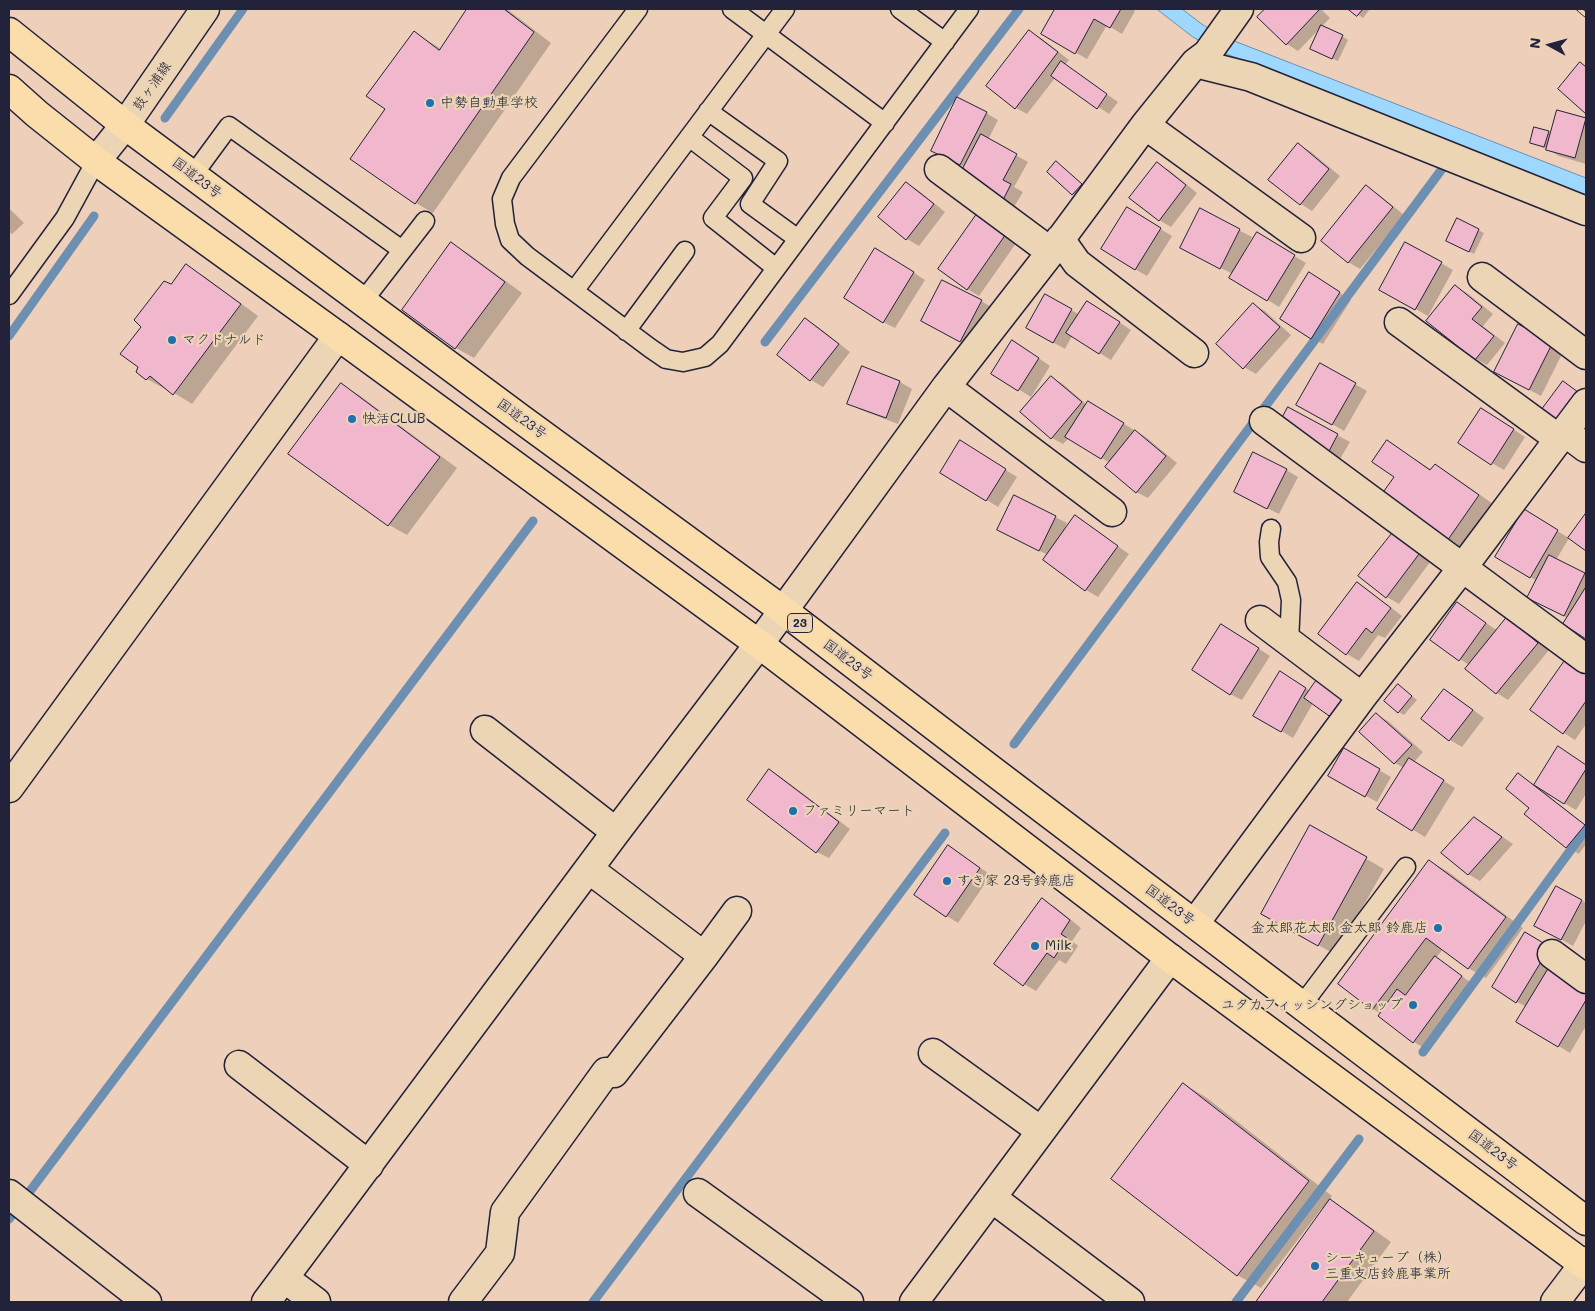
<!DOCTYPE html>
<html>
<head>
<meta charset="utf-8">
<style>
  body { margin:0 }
  #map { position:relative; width:1595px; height:1311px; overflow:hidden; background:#edcfba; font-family:Mali,sans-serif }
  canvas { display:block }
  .frame { position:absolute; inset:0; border:10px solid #22223b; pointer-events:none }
  .north { position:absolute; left:1525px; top:20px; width:50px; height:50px; -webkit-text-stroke:4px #ecd5b5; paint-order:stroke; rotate:277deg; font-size:14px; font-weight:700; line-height:20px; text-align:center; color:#22223b }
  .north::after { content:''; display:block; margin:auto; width:18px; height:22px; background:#22223b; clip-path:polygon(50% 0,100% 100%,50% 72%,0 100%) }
</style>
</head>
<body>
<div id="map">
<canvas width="1595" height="1311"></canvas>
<div class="frame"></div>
<div class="north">N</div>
</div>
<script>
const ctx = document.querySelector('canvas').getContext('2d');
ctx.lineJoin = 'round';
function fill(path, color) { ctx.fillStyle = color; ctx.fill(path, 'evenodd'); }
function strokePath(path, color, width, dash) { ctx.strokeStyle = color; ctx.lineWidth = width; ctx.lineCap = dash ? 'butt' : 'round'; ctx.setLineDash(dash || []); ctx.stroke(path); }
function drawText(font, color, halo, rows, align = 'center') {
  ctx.font = font + ' Mali,"Klee One",sans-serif'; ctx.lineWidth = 4.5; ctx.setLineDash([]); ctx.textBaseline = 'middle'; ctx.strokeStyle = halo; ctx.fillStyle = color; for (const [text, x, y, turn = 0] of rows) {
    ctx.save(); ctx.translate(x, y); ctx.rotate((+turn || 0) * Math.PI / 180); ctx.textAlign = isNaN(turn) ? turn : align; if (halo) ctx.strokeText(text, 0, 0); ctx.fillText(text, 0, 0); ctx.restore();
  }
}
const water = new Path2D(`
  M1157,9H1182L1203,25L1224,37L1586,178V197L1214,49L1193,37Z`);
fill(water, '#9fd8ff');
strokePath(water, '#6d8fb1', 1);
fill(new Path2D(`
  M469,9H507L551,43L433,213L416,203L386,109L414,32L441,49Z
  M1057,9H1132L1135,11L1122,34L1107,25L1087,59L1043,34Z
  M1267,9H1321L1330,18L1298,51L1287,44L1259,17Z
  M1350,9H1370L1363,18Z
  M1029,32L1041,38L1069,60L1065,65L1118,102L1109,114L1055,78L1027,114L1016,108Z
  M1342,36L1348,40L1338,61L1317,52Z
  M1558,112L1586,120V164L1559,156L1547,149L1531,143L1548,132L1552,134Z
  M986,113L998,120L988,140L1028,162L1014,187L1023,192L1014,207L971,184L965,167L944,157Z
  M1299,145L1310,151L1340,176L1312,211L1301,204L1270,180Z
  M1056,163L1086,188L1078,197L1073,194Z
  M1157,164L1169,170L1197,193L1171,227L1159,220Z
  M907,183L918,190L945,212L919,246L907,239L880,217Z
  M1366,187L1378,194L1404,215L1360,269L1348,262Z
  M9,208L24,223L12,234L9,232Z
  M1200,210L1252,237L1243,254L1245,255L1257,234L1306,263L1279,307L1231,277L1233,274L1193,254Z
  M979,212L1019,239L979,296L967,289Z
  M1139,216L1172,236L1147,276L1135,269Z
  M1458,220L1484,233L1474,254L1453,244Z
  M1406,243L1453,270L1428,316L1381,289Z
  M452,244L469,254L522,293L474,358L456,348L404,310Z
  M888,256L925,280L895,328L883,322Z
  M186,266L204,276L258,316L192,404L166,388L165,389L147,379Z
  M1321,281L1351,300L1323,344L1312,338Z
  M1455,286L1467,293L1493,314L1483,326L1505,343L1487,365L1476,359Z
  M1045,295L1080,315L1099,309L1131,330L1111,360L1072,336L1065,349L1027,328Z
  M981,301L993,308L972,348L934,327Z
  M1253,304L1265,311L1291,335L1256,374L1244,367Z
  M806,319L817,326L850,352L823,387L811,380L779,354Z
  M1518,326L1564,350L1541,396L1507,378Z
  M1024,348L1050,366L1031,397L992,373Z
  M1320,364L1367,391L1344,431L1298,404Z
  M863,368L900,382L912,389L898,424L861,410L849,403Z
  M1051,377L1063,384L1087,405L1100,409L1147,438L1177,463L1148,498L1136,492L1110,463L1069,438L1063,444L1052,438Z
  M341,384L359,395L457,468L407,535L389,525Z
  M1288,409L1350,442L1340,459L1291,433Z
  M1493,416L1525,437L1504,470L1492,463Z
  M1388,442L1432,470L1435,466L1453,476L1496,506L1464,553L1446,543L1396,476Z
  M972,449L1017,477L998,507L942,472Z
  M1286,470L1298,477L1279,514L1247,498Z
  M1524,511L1569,538L1556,560L1586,575V638L1565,624L1568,618L1540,604L1537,581L1497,557Z
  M1055,517L1067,523L1063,532L1064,533L1076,517L1129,554L1098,597L1086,590L1045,560L1048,555L998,530Z
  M1399,528L1436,554L1399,604L1387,597L1360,576Z
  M1357,584L1369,591L1402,616L1385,638L1378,635L1359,661L1347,654Z
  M1458,604L1498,631L1508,618L1519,625L1549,650L1508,700L1497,693L1469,665L1460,659Z
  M1233,632L1270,656L1242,700L1230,694Z
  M1578,668L1586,674V724L1575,740L1564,733Z
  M1292,679L1310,691L1313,703L1293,738L1255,715Z
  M1403,689L1417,700L1404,715L1399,712Z
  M1445,690L1456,697L1484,718L1462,747L1450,740L1423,719Z
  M1376,714L1388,721L1423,752L1414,762L1455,788L1425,837L1379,809L1404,768L1395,763L1360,732Z
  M1344,750L1391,777L1377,802L1330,776Z
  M1571,755L1586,765V794L1576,810L1550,795L1549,796L1586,825V844L1579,854L1567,847L1526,814L1531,808L1519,775L1535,785Z
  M770,770L781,777L850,829L829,858L817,852Z
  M1475,818L1513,844L1480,881L1468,874Z
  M1311,827L1384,869L1336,955L1262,913Z
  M949,847L991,875L958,923L947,916Z
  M1429,861L1447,871L1523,928L1486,978L1468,968L1443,949L1436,958L1473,984L1426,1049L1414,1042L1380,1015L1381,1014L1373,1009Z
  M1556,887L1586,903V921L1573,946L1548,932Z
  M1042,900L1054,906L1081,928L1072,941L1078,946L1066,964L1059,960L1036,991L1024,984Z
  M1526,934L1586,989V1026L1570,1053L1518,1021L1527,1007L1517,1002Z
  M1184,1084L1207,1098L1332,1196L1329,1200L1348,1211L1391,1242L1347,1302H1258L1324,1209L1322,1208L1261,1288L1237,1275Z`), '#0003');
strokePath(new Path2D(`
  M165,118L243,9
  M9,336L94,216
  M765,342L1019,9
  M1014,744L1445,165
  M1423,1052L1586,829
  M9,1219L533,521
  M593,1302L945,833
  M1236,1302L1359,1139`), '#6d8fb1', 9);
const building = new Path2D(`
  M467,9H504L534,32L415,204L350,159L385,109L366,96L414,31L439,50Z
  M1055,9H1121L1110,28L1094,19L1075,54L1041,34Z
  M1265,9H1317L1319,10L1286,45L1257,17Z
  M1348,9H1363L1357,16Z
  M1321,25L1343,35L1332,59L1310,49Z
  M1029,30L1058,52L1015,109L986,86Z
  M1061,61L1107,94L1097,109L1051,76Z
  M1580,62L1586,67V114L1558,89Z
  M957,97L987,112L960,165L931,151Z
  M1557,110L1586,118L1575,158L1546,150Z
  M1534,127L1549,131L1544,147L1530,143Z
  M981,134L1017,154L1003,180L1011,184L1002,202L958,178Z
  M1298,143L1329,169L1300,205L1268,180Z
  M1056,161L1082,184L1072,195L1047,172Z
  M1157,162L1186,185L1159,221L1129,198Z
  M906,182L934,204L906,240L878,217Z
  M1366,185L1393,207L1348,263L1321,241Z
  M1127,207L1161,228L1135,270L1101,249Z
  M1200,208L1240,229L1220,269L1180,248Z
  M979,211L1008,231L967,290L938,269Z
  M1457,218L1479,229L1469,252L1446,241Z
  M1257,232L1295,255L1267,301L1229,278Z
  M451,242L505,282L455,349L402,310Z
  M1405,242L1442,262L1415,310L1379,290Z
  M875,248L914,272L883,323L844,298Z
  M186,264L241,304L173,395L150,376L146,380L136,372L138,367L120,354L141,327L134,320L164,281L171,284Z
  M1309,272L1340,292L1311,339L1280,319Z
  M942,280L982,300L960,342L921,321Z
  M1455,285L1482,307L1472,319L1494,336L1475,360L1426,321Z
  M1045,294L1072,309L1053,343L1026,328Z
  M1087,301L1120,322L1099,354L1066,333Z
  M1253,303L1280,327L1243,369L1216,344Z
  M805,318L839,344L810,381L777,355Z
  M1518,324L1553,342L1529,390L1494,372Z
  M1012,340L1039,358L1018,391L991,374Z
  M1320,363L1356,383L1332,425L1296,405Z
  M862,366L900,381L886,418L847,404Z
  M1051,376L1082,402L1051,439L1020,412Z
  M1563,381L1582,395L1559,426L1540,412Z
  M341,383L440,457L388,526L288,454Z
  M1088,401L1124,423L1101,459L1065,437Z
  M1288,407L1338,434L1328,453L1278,426Z
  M1481,408L1514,429L1491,465L1458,443Z
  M1135,430L1166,456L1136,493L1105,467Z
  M960,440L1006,469L986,501L940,473Z
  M1387,440L1430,470L1435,464L1479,495L1445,544L1379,498L1394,477L1372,462Z
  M1253,452L1287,469L1267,509L1234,492Z
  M1014,495L1056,516L1039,551L997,530Z
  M1524,509L1558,530L1530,578L1495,557Z
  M1586,513V551L1568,538Z
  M1075,515L1118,546L1085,591L1043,560Z
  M1398,526L1425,546L1386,598L1358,576Z
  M1549,555L1585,573L1564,616L1527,598Z
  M1357,582L1391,608L1372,633L1366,628L1346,655L1318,634Z
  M1586,587V639L1563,624Z
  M1457,602L1486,623L1459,661L1430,640Z
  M1507,617L1538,643L1496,694L1465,669Z
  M1221,624L1259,648L1230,695L1192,670Z
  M1566,659L1586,674V701L1563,734L1530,710Z
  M1280,671L1306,688L1281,732L1253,716Z
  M1318,678L1346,697L1332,718L1304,698Z
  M1398,684L1412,696L1398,713L1384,701Z
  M1444,689L1473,710L1449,741L1421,719Z
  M1376,713L1412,745L1394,764L1359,732Z
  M1558,746L1586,765V769L1564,804L1534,785Z
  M1344,748L1380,769L1365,797L1328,776Z
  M1409,758L1444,780L1412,831L1377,809Z
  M769,769L839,822L816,853L747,800Z
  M1518,773L1585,825L1566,848L1524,814L1529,808L1506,789Z
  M1474,817L1502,837L1468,875L1441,853Z
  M1310,825L1367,857L1318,946L1261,914Z
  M948,845L980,868L946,917L914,895Z
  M1429,860L1506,917L1468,969L1426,938L1372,1010L1338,984Z
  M1556,886L1582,900L1561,940L1534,926Z
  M1042,898L1070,920L1061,934L1067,938L1054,958L1047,953L1023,986L994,964Z
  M1525,932L1550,947L1516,1003L1492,987Z
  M1435,956L1462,976L1413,1043L1378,1016L1397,989L1405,995Z
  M1550,966L1586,988V1000L1558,1047L1516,1022Z
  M1183,1083L1309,1181L1237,1276L1111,1179Z
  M1330,1199L1374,1231L1322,1302H1256Z`);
fill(building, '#f1b8cd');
strokePath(building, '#22223b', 1);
const lane = new Path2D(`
  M638,9L511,178L502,199L505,224L510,240L527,256L650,348L666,359L683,362L705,357L720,344L969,9
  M732,9L885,123
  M900,9L945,42
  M708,111L778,161L750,204L798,239
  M689,137L743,178L713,218L776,268
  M193,175L229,126L402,250
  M574,291L785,9
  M9,295L65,218L96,161
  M363,301L425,221
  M626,331L685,251
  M1271,529L1269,542L1270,557L1287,582L1291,600L1289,642
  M1302,1005L1406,867`);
const street = new Path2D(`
  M1195,63L1251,77L1586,211
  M1145,125L1301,238
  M939,169L1051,252
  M1060,239L1077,263L1194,353
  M1482,277L1586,355
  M1399,322L1559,439
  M946,387L1112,512
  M1264,421L1586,659
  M1565,432L1586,448
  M1260,620L1362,697
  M485,730L616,832
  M9,788L338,336
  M1195,923L1362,697L1463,567L1586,403
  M1552,954L1586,979
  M704,956L737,911
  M933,1053L1041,1131
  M239,1065L369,1165
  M698,1193L849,1302
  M9,1194L147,1302
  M992,1198L1130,1302
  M284,1278L316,1302
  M266,1302L616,832L759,644L946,387L1051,252L1145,125L1195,63L1207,54L1239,9
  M463,1302L500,1253L505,1212L606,1072L614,1073L704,956L590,870
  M914,1302L1170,958
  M1555,1302L1586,1261`);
const secondary = new Path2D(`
  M96,161L125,125L205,9`);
const highway = new Path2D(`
  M9,32L125,125L521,419L784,611L989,768L1586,1221
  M9,89L37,114L96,161L338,336L759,644L1170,958L1586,1266`);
strokePath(lane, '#22223b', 21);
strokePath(street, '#22223b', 31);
strokePath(secondary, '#22223b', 31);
strokePath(highway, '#22223b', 31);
strokePath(lane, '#ecd5b5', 18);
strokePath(street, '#ecd5b5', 28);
strokePath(secondary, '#ecd5b5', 28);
strokePath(highway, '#fbddab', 28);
const rail = new Path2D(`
  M1579,9L1586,15`);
strokePath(rail, '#22223b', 5.5);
strokePath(rail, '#ecd5b5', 4, [11]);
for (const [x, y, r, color] of [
  [430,103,5,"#1f6fb2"],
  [172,340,5,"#1f6fb2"],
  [352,419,5,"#1f6fb2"],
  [793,811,5,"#1f6fb2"],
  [947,881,5,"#1f6fb2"],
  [1438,928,5,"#1f6fb2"],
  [1035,946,5,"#1f6fb2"],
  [1413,1005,5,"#1f6fb2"],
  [1315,1266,5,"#1f6fb2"]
]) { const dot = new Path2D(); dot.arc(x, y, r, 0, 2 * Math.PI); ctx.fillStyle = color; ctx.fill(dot); strokePath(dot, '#ecd5b5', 2); }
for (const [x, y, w] of [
  [800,623,25]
]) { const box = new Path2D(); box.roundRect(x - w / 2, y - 9.5, w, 19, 4); ctx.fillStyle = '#ecd5b5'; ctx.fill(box); strokePath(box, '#22223b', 1); }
drawText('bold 12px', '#22223b', null, [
  ["23",800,623]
]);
drawText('14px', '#22223b', '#ecd5b5', [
  ["鼓ヶ浦線",152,86,-55],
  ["国道23号",197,178,37],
  ["国道23号",522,419,36],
  ["国道23号",848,660,37],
  ["国道23号",1170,905,37],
  ["国道23号",1493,1150,37]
]);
drawText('14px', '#22223b', '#ecd5b5', [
  ["中勢自動車学校",440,103],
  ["マクドナルド",182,340],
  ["快活CLUB",362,419],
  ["ファミリーマート",803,811],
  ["すき家 23号鈴鹿店",957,881],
  ["金太郎花太郎 金太郎 鈴鹿店",1428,928,"right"],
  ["Milk",1045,946],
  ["ユタカフィッシングショップ",1403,1005,"right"],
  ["シーキューブ（株）",1325,1258],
  ["三重支店鈴鹿事業所",1325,1274]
], 'left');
</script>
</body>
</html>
